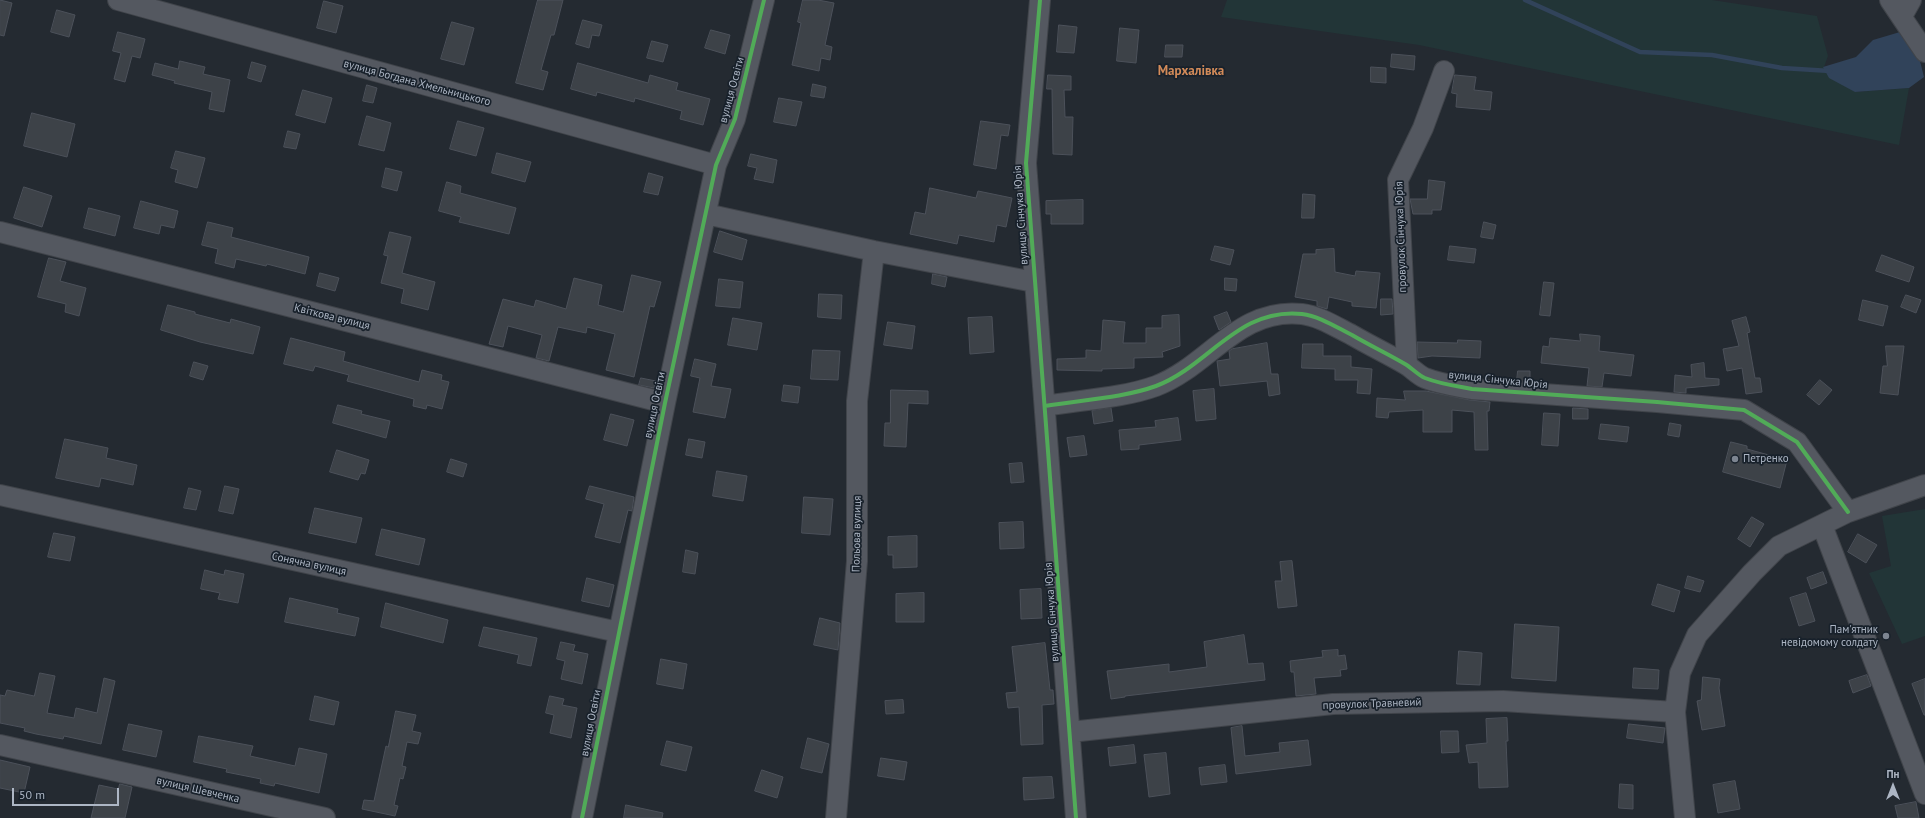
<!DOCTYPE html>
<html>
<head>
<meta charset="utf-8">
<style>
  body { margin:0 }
  #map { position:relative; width:1925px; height:818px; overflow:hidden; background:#242a31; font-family:"PT Sans",sans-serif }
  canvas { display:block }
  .north { position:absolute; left:1873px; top:766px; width:40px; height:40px; -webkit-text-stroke:3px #18212b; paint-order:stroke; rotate:0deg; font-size:11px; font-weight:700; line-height:16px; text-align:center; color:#adb6c4 }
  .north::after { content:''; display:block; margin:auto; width:14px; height:18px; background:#adb6c4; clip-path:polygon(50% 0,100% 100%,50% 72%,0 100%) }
  .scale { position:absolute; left:12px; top:788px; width:107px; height:18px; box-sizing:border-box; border:2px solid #adb6c4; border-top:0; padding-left:5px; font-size:12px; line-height:14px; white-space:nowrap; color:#adb6c4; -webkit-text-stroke:3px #18212b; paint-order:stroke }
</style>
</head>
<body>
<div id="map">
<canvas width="1925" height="818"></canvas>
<div class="north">Пн</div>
<div class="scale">50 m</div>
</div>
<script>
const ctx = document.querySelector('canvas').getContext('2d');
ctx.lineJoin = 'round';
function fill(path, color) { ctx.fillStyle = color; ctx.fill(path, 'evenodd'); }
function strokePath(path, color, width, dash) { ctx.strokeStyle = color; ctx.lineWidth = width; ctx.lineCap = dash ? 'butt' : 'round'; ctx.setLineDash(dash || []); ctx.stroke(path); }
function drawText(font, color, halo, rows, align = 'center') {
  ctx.font = font + ' "PT Sans",sans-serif'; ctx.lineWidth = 3.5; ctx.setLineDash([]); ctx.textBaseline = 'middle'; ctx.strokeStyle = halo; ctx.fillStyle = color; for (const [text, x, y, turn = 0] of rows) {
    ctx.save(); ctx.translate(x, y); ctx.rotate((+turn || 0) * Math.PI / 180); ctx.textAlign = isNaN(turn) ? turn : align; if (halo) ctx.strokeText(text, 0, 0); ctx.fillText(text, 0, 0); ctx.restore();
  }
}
fill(new Path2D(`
  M1227,0H1712L1817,16L1828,56L1824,67L1855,92L1909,88L1899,145L1419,45L1221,17Z
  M1925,509V636L1902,644L1869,573L1891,566L1882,516Z`), '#223537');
fill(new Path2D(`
  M1900,32L1917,49L1924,77L1909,88L1855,92L1829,78L1823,67L1856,57L1873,40Z`), '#31435a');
strokePath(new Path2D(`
  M1525,0L1640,52L1712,55L1782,68L1830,71`), '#31435a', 4.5);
const building = new Path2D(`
  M0,0L12,3L4,36L0,35Z
  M538,0H563L554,35H551L541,70L548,72L543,90L516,83Z
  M803,0H818L834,3L825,45L832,47L830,60L821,58L819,71L792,65L801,23L798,22Z
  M324,1L343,6L336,33L317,28Z
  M57,10L75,15L69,37L51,32Z
  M583,20L602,25L599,36L592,35L589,48L576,44Z
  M452,22L474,28L464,65L441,59Z
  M1059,25L1077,27L1074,53L1057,52Z
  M1120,28L1139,30L1136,63L1117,61Z
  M711,30L730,35L725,54L705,48Z
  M118,32L145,39L140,58L132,56L125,82L114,79L121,53L113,51Z
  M652,41L668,45L663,62L647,58Z
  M1166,45H1183L1182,57H1165Z
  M1392,54L1415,56L1414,70L1391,67Z
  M180,61L205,67L203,74L230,80L224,112L209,109L212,92L174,83L175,81L152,75L155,63L178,69Z
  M252,62L266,66L261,82L248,78Z
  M578,63L648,83L650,75L678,83L676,90L710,99L703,125L680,119L682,111L635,98L634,102L597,92L596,96L571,89Z
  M1371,67L1386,68V83L1371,82Z
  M1048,75L1071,76V90H1064L1065,117H1073L1072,155L1053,154L1052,89H1047Z
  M1455,75L1476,77L1474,90L1492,92L1490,110L1456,107L1457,94L1452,93Z
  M813,84L826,87L824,98L811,96Z
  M367,85L377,88L373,103L363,101Z
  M303,90L332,98L325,123L296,115Z
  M779,98L802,102L796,126L774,122Z
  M32,113L75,124L67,157L24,146Z
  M367,116L391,123L384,151L359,145Z
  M458,121L484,128L476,156L450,149Z
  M981,121L1010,125L1008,136L1001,135L996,169L974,165Z
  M288,131L300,134L296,149L284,147Z
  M176,151L205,158L197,188L175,182L178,170L171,168Z
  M497,153L531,162L525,182L492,173Z
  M751,154L777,160L773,183L754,179L757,168L748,166Z
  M386,168L402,172L397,191L382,187Z
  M649,173L663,177L658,195L644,192Z
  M1429,180L1445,182L1441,210H1432V214H1413L1410,199H1427Z
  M447,182L461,186L460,193L516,208L509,234L459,222L461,217L439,211Z
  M24,187L52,196L42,227L14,218Z
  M930,188L976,198L978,191L1012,198L1006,227L997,225L994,242L959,235L957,244L910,234L915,212L925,214Z
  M1303,194L1315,195L1314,218H1302Z
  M1083,200V224H1051V214H1046V201Z
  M141,201L178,211L174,228L161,225L159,234L134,228Z
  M89,208L120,216L115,236L84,228Z
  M208,222L233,228L231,237L309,257L305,274L267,264L266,266L236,259L234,268L215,263L218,249L202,245Z
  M1484,222L1496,225L1493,239L1481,237Z
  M720,231L747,240L742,260L714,252Z
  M390,232L411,237L402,273L435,282L428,310L401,303L404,289L381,283L388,256L384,255Z
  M1215,246L1234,250L1230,265L1211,260Z
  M1450,246L1476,249L1474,263L1448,260Z
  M1334,249L1335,272L1355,276L1356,271L1380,273L1376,308L1352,306V302L1329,297L1327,309L1317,306V301L1295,297L1303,254H1316V250Z
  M1882,255L1914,267L1909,282L1876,271Z
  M49,258L66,262L60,281L86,288L79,316L65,312L66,304L38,297Z
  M320,273L339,278L335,291L317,286Z
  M933,274L947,277L945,287L932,284Z
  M632,275L661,282L654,307L650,306L634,377L606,370L615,334L587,327L586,333L558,327L549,361L536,358L542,335L508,326L503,347L489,344L503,299L534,307L536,300L566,309L574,278L602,285L598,305L623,312Z
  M1225,278L1237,279L1236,291L1225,290Z
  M719,279L743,282L740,308L716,306Z
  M1544,282L1554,283L1550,316L1540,315Z
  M819,294L842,295L841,319L818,317Z
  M1906,295L1921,300L1916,313L1901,307Z
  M1381,299H1392L1393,314L1381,315Z
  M1863,300L1888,306L1883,326L1859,320Z
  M168,305L195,312V314L230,323L231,319L260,327L253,354L200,342L161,330Z
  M1227,312L1231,322L1219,330L1214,317Z
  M1179,315L1180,346L1162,352L1163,357L1134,358V368L1102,369V371L1057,370V359L1086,358V350L1101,351L1103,320L1125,322L1123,343H1146V328H1162V316Z
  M992,317L994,352L970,354L968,318Z
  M1746,317L1750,332L1747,333L1755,378H1760L1762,392L1746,394L1742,368L1727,371L1723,349L1739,346L1732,321Z
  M733,318L762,323L757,350L728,345Z
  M888,322L915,326L912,349L884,345Z
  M1580,334L1600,336L1599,351L1634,355L1631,376L1604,373L1602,387L1587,386L1589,368L1541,363L1543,346L1549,347L1550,338L1580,341Z
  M291,338L345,352L343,361L419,382L422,370L442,375L441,380L449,382L442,409L427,405L426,409L413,406L414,399L347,381L349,375L315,366L313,371L284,364Z
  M1458,340L1481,341L1480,358L1432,356L1418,358L1417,342L1457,343Z
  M1267,343L1271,374H1278L1280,394L1269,396L1267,381L1220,386L1217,361L1230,359L1229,351L1232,349Z
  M1303,344H1323V356H1351V367L1372,369L1370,394L1357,393L1358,380H1335V369L1302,368Z
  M1886,346H1904L1898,395L1880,393L1883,366H1887Z
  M813,350L840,351L838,380L811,379Z
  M695,359L716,364L711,386L731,389L725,418L693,412L700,378L691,376Z
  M194,362L208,366L203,380L190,376Z
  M1704,363L1705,378L1719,379V385L1686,388V393L1674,392L1675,375L1692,377L1691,365Z
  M1518,371H1530V382L1517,381Z
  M641,378L656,381L654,388L639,385Z
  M1820,380L1832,390L1819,405L1807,395Z
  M784,385L800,387L798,403L782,401Z
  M1214,389L1216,419L1196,421L1193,391Z
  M891,390L928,391V404L908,403L906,447L884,446L885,423H890Z
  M1404,391H1426L1470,400L1490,402L1489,411H1487L1488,450H1475L1474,412L1452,410V432H1423V410L1389,412L1388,418L1376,417L1377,398L1405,400Z
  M338,405L362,411L361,414L390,421L386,438L333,423Z
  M1111,408L1113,421L1094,424L1092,411Z
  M1573,408L1588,409V419H1573Z
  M1544,413L1560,414L1558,446L1542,445Z
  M611,414L634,420L627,446L604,440Z
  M1178,418L1181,440L1139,445V449L1121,450L1119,430L1156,427L1155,421Z
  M1670,423L1681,425L1679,437L1668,435Z
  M1601,424L1629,427L1627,442L1599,439Z
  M1084,436L1087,455L1070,457L1067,438Z
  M65,439L108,448L106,458L137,465L133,485L101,478L99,487L56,478Z
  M689,439L705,442L702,458L686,455Z
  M1731,442L1747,446V449L1787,460L1780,488L1723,472Z
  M337,450L369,460L365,474L361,473L358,480L330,472Z
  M451,459L467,464L463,477L447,472Z
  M1022,463L1024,482L1011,483L1009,464Z
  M717,471L747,476L743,501L713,496Z
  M225,486L239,489L233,514L219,511Z
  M590,486L634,497L632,511L628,510L620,543L595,537L604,504L586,499Z
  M189,488L201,491L196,510L184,508Z
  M804,497L833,499L830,535L802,533Z
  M315,508L362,518L356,543L309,533Z
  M1752,517L1764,524L1750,547L1738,539Z
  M1023,522L1024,548L1000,549L999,523Z
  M382,529L425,539L419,565L376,555Z
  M54,533L75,537L70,561L48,557Z
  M1858,534L1877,545L1866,563L1848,552Z
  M917,536V567L893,568V555H888V537Z
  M686,550L698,553L695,574L683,572Z
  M1292,561L1297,606L1278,608L1275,581H1282L1280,562Z
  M205,570L224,575L225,570L244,574L238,603L218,599L220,593L201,589Z
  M1823,572L1827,583L1811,589L1807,578Z
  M1688,576L1704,581L1700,592L1685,588Z
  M587,578L614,585L609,607L582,601Z
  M1658,584L1680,591L1674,612L1652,605Z
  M1041,589L1042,618L1021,619L1020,590Z
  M924,593V622H896V594Z
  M1806,593L1815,621L1799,626L1790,598Z
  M290,598L338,609L337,613L359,618L355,636L285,622Z
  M386,603L448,620L443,643L381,627Z
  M820,618L840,623L838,650L814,645Z
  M1515,624L1559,627L1556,681L1512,678Z
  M484,627L537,638L531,666L517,663L519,655L479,646Z
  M1244,635L1248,664L1263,663L1265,680L1125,696V697L1111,699L1107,671L1169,664V672L1207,667L1204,642Z
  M561,642L575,645L573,651L588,654L582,684L561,679L565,661L557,659Z
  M1045,643L1050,690H1053L1054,704L1042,705L1043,744L1021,745L1019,707L1008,708L1006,693L1017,692L1012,647Z
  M1338,650V656L1345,655L1347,669L1340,670L1341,676L1314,678L1316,694L1296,696L1294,672H1291L1290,661L1323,657L1322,651Z
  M1459,651L1482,653L1480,685L1457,684Z
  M661,659L687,664L683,689L657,684Z
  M1634,668L1659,670L1658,689L1633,688Z
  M40,673L55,676L47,713L74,718L76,708L97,713L104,678L115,681L101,744L64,736L63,739L36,734L24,731L25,728L0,723V695L5,696L7,690L34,696Z
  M1867,675L1871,686L1853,693L1849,681Z
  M1703,677L1720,679L1719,688L1725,726L1702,730L1697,701L1701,700Z
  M1925,679V715H1924L1912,684Z
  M315,696L339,702L334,725L310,720Z
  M550,696L564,699L562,705L577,708L571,738L550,733L554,715L546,713Z
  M903,700L904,713L886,714L885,701Z
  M396,711L416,715L412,731L421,733L418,744L407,742L402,766L406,767L403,779L400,778L394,805L398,806L395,816L362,809L364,800L374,801L386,746L388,747Z
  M1507,718L1508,741H1506L1508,787L1479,788L1478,762L1469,763L1466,745L1487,743L1486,719Z
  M129,724L162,731L156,757L123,750Z
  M1629,724L1665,728L1663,743L1627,738Z
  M1242,726L1245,756L1280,752L1279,743L1308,740L1311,765L1236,774L1231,728Z
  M1441,731H1458L1459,752L1442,753Z
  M199,736L253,746L250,756L295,766L299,748L327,754L319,793L275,783L274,786L260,783L261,779L226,772L227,769L194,762Z
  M808,738L829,744L822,773L801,768Z
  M667,741L692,747L686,771L661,765Z
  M1134,745L1136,763L1110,766L1108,748Z
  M1166,753L1170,794L1149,797L1144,755Z
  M881,758L907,762L904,780L878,776Z
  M0,760L30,767L24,793L0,788Z
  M1225,765L1227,782L1201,785L1199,768Z
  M762,770L783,777L777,798L755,791Z
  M1052,777L1054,798L1024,800L1023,778Z
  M1735,781L1740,809L1718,813L1713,785Z
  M120,784L132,787L125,818H91L99,785L118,789Z
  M1620,784L1633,785V809L1619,808Z
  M1916,802L1919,818H1898L1895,806Z
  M626,805L663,813L662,818H624Z`);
fill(building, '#3d4248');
strokePath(building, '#4c515a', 1);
const minor = new Path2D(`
  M118,0L716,165
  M1040,0L1026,163L1076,818
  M1890,0L1925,52
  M1902,16L1911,0
  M706,214L874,251L1034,282
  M0,232L665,403
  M1407,365L1398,180L1423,128L1444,71
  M1045,406C1080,400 1123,398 1156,386C1209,366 1238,307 1302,314C1319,316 1336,327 1352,335C1369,345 1388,354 1405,364C1412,368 1418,375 1425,378C1440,384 1456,386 1472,389L1657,402L1744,410L1797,442L1848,512
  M0,495L618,632
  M1822,525L1925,794
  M1070,732L1333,704L1503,701L1675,712
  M0,745L325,818
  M582,818L665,403L716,165L735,119L764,0
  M836,818L857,561V401L874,251
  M1685,818L1675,712L1680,673L1697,635L1752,573L1779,546L1848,512L1925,485`);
strokePath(minor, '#40444a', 22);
strokePath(minor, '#545860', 20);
strokePath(new Path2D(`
  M1040,0L1026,163L1076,818
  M1045,406C1080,400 1123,398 1156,386C1209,366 1238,307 1302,314C1319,316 1336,327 1352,335C1369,345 1388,354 1405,364C1412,368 1418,375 1425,378C1440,384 1456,386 1472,389L1657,402L1744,410L1797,442L1848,512
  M582,818L665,403L716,165L735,119L764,0`), '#51ab58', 4);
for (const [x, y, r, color] of [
  [1735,459,4,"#7d8591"],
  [1886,636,4,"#7d8591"]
]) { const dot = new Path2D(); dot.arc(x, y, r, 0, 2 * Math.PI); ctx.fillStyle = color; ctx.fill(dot); strokePath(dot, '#18212b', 1.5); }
drawText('11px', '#adb6c4', '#18212b', [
  ["вулиця Богдана Хмельницького",417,83,15],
  ["вулиця Освіти",732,90,-75],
  ["вулиця Сінчука Юрія",1021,215,-94],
  ["провулок Сінчука Юрія",1401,237,-92],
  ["Квіткова вулиця",332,317,14],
  ["вулиця Сінчука Юрія",1498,380,6],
  ["вулиця Освіти",655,405,-78],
  ["Польова вулиця",857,534,-89],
  ["Сонячна вулиця",309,564,12],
  ["вулиця Сінчука Юрія",1052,612,-94],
  ["провулок Травневий",1372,704,-2],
  ["вулиця Освіти",591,723,-79],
  ["вулиця Шевченка",198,790,13]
]);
drawText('11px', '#adb6c4', '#18212b', [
  ["Петренко",1743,459],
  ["Пам'ятник",1878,630,"right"],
  ["невідомому солдату",1878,643,"right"]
], 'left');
drawText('bold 13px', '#d38b59', '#18212b', [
  ["Мархалівка",1191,71]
]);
</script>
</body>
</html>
